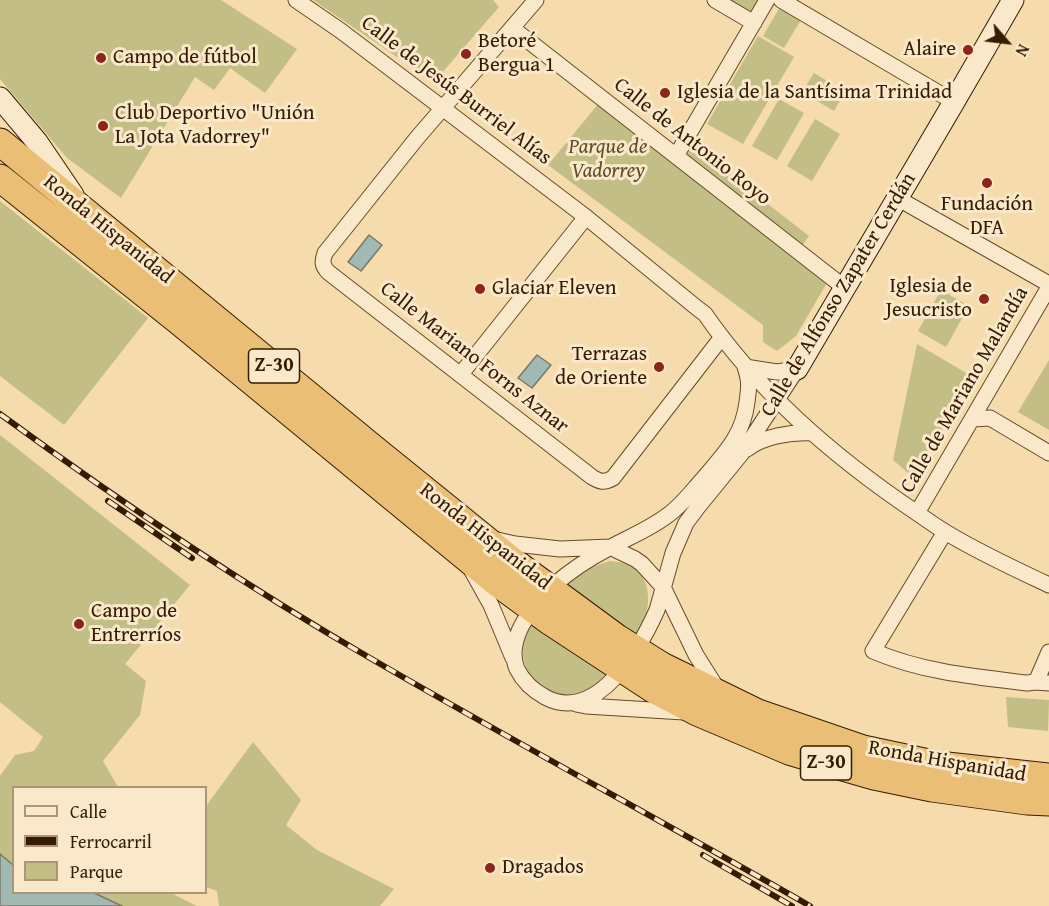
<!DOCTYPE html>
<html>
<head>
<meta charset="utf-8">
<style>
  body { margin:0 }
  #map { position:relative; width:1049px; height:906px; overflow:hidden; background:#f6dbac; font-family:"Gentium Book Plus",serif }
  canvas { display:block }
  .legend { position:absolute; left:12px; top:786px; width:195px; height:108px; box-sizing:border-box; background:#f9e8c9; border:2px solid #ab9679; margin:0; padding:8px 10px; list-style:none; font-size:18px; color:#351b00 }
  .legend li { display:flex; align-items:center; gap:12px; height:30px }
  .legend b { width:30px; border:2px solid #ab9679 }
  .north { position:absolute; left:977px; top:12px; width:60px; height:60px; -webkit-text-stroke:4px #f9e8c9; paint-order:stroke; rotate:118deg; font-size:16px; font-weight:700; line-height:24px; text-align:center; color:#351b00 }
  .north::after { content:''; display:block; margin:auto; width:21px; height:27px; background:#351b00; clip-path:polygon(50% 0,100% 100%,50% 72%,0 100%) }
</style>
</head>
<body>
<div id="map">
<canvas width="1049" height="906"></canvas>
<ul class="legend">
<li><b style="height:8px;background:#f9e8c9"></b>Calle</li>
<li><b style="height:8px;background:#351b00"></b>Ferrocarril</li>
<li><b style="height:16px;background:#c2be85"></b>Parque</li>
</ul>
<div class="north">N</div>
</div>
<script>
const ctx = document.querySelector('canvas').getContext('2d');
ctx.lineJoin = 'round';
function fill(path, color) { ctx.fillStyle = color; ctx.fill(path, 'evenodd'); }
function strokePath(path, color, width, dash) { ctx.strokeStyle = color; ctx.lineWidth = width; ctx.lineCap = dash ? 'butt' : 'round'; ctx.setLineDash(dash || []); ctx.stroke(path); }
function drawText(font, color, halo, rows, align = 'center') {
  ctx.font = font + ' "Gentium Book Plus",serif'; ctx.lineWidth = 6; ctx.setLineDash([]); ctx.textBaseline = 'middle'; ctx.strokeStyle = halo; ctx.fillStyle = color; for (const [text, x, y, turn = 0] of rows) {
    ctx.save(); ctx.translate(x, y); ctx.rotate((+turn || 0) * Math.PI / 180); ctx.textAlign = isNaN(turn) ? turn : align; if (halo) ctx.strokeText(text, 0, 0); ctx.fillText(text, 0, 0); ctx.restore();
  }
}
fill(new Path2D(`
  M0,0H221L297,49L265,93L230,68L214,90L195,77L121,198L67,158L0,79Z
  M313,0H493L499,7L434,82Z
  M727,0H760L752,15Z
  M780,7L801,20L784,48L763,36Z
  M758,36L794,57L743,144L707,124Z
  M814,73L845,92L834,111L802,92Z
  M779,99L804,113L777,160L752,146Z
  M599,103L828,281L796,336L777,351L763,342V325L548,165Z
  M815,119L840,134L812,181L787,166Z
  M693,146L809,236L802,246L686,156Z
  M0,201L148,318L64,425L0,376Z
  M941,290L969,306L946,347L918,331Z
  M917,344L973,377L914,478L893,460Z
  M1049,360V430L1018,412Z
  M0,435L190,585L125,664L146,681L140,715L103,761L118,787L14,788L13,865L0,854V776L15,755L34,751L43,737L0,702Z
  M610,561C644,563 654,588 645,619C643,625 639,630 636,636L564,587C577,574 592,566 610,561Z
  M533,620L609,672C600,683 588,693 574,695C549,698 522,676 523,651C523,639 528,630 533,620Z
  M1006,697L1049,700L1048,731L1008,727Z
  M253,742L301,800L286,825L317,850L394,889L380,906H219L217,891L206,887V806Z
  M94,893H171L197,906H122Z`), '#c2be85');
const water = new Path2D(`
  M369,235L382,245L361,271L348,262Z
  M537,355L551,365L532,388L518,378Z
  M0,854L13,865L14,892L94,893L122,906H0Z`);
fill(water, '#a0b9b3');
strokePath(water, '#757a6b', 1.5);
const street = new Path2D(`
  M296,0L341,31L586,217L697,308L705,314C759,392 838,460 917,513C927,520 937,527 947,533C980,553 1015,569 1049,585
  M536,0L417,138L325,253C322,262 322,265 328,272L592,477C600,482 604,483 613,478L722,337
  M715,0L754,23
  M781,0L954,102
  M512,28L845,288
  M676,156L767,0
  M897,198L1049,284
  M745,367C750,382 749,387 747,402C743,436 724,454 703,479C692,491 681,506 668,515C650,529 629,537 609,548C575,566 540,590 522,625C515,638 511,655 517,669C523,681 534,691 545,697C597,725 640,648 657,610L673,553L686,523L698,507L742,453L797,369
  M745,367L777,372L797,369
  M461,374L586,217
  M973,419L990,418L1049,453
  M747,449C764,436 791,432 812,433
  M917,513L1049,287
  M945,532L873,651C922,672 975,677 1027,683L1036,682L1049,683
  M493,539L515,544L560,549L610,547L635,559L642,564L663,587L696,655L718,690
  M472,571L491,605L513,658
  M1036,682L1049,652
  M576,704L586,706L684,712`);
const secondary = new Path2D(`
  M0,98L37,142L73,195
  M797,369L954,102L1013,0`);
const highway = new Path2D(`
  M0,142L375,450L511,560L617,638L662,666L758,713L863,749L938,765L1049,777
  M0,178L180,322L495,581L551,622L653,689L697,712L789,751L836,765L874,776L932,788L1027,801L1049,802`);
strokePath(street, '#654b2b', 17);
strokePath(secondary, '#351b00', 23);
strokePath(highway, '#351b00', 29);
strokePath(street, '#f9e8c9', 15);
strokePath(secondary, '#f9e8c9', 21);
strokePath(highway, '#ebbe76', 27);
const rail = new Path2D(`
  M0,414C119,501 242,584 370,658C516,743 664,822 810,906
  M108,501L192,558
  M703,855L792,906`);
strokePath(rail, '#351b00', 6);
strokePath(rail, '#f9e8c9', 4, [11]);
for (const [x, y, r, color] of [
  [968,50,6,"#8f2418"],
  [466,54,6,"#8f2418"],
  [101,58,6,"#8f2418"],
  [665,93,6,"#8f2418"],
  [103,126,6,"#8f2418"],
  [987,183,6,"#8f2418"],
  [480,289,6,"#8f2418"],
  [984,299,6,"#8f2418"],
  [659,367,6,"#8f2418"],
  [79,624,6,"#8f2418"],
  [490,868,6,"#8f2418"]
]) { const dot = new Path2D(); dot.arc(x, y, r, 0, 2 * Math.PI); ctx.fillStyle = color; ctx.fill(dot); strokePath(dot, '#f9e8c9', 2); }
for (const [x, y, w] of [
  [274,366,51],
  [826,763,51]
]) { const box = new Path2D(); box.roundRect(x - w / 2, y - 17, w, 34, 4.5); ctx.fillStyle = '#f9e8c9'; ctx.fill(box); strokePath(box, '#351b00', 1.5); }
drawText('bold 20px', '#351b00', null, [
  ["Z-30",274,366],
  ["Z-30",826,763]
]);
drawText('21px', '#351b00', '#f9e8c9', [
  ["Betoré",478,42],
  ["Bergua 1",478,66],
  ["Alaire",956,50,"right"],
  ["Campo de fútbol",113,58],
  ["Iglesia de la Santísima Trinidad",677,93],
  ["Club Deportivo \"Unión",115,114],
  ["La Jota Vadorrey\"",115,138],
  ["Fundación",987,205,"center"],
  ["DFA",987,229,"center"],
  ["Iglesia de",972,287,"right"],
  ["Jesucristo",972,311,"right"],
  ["Glaciar Eleven",492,289],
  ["Terrazas",647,355,"right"],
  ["de Oriente",647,379,"right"],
  ["Campo de",91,612],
  ["Entrerríos",91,636],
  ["Dragados",502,868]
], 'left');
drawText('21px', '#351b00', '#f9e8c9', [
  ["Calle de Jesús Burriel Alías",456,91,37],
  ["Calle de Antonio Royo",692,142,38],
  ["Ronda Hispanidad",108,230,39],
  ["Calle de Alfonso Zapater Cerdán",839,295,-59],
  ["Calle Mariano Forns Aznar",474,358,38],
  ["Calle de Mariano Malandía",965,390,-60],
  ["Ronda Hispanidad",485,537,38],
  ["Ronda Hispanidad",947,762,10]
]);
drawText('italic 21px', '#5f4c28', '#f9e8c9', [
  ["Parque de",608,148],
  ["Vadorrey",608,172]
]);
</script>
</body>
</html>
